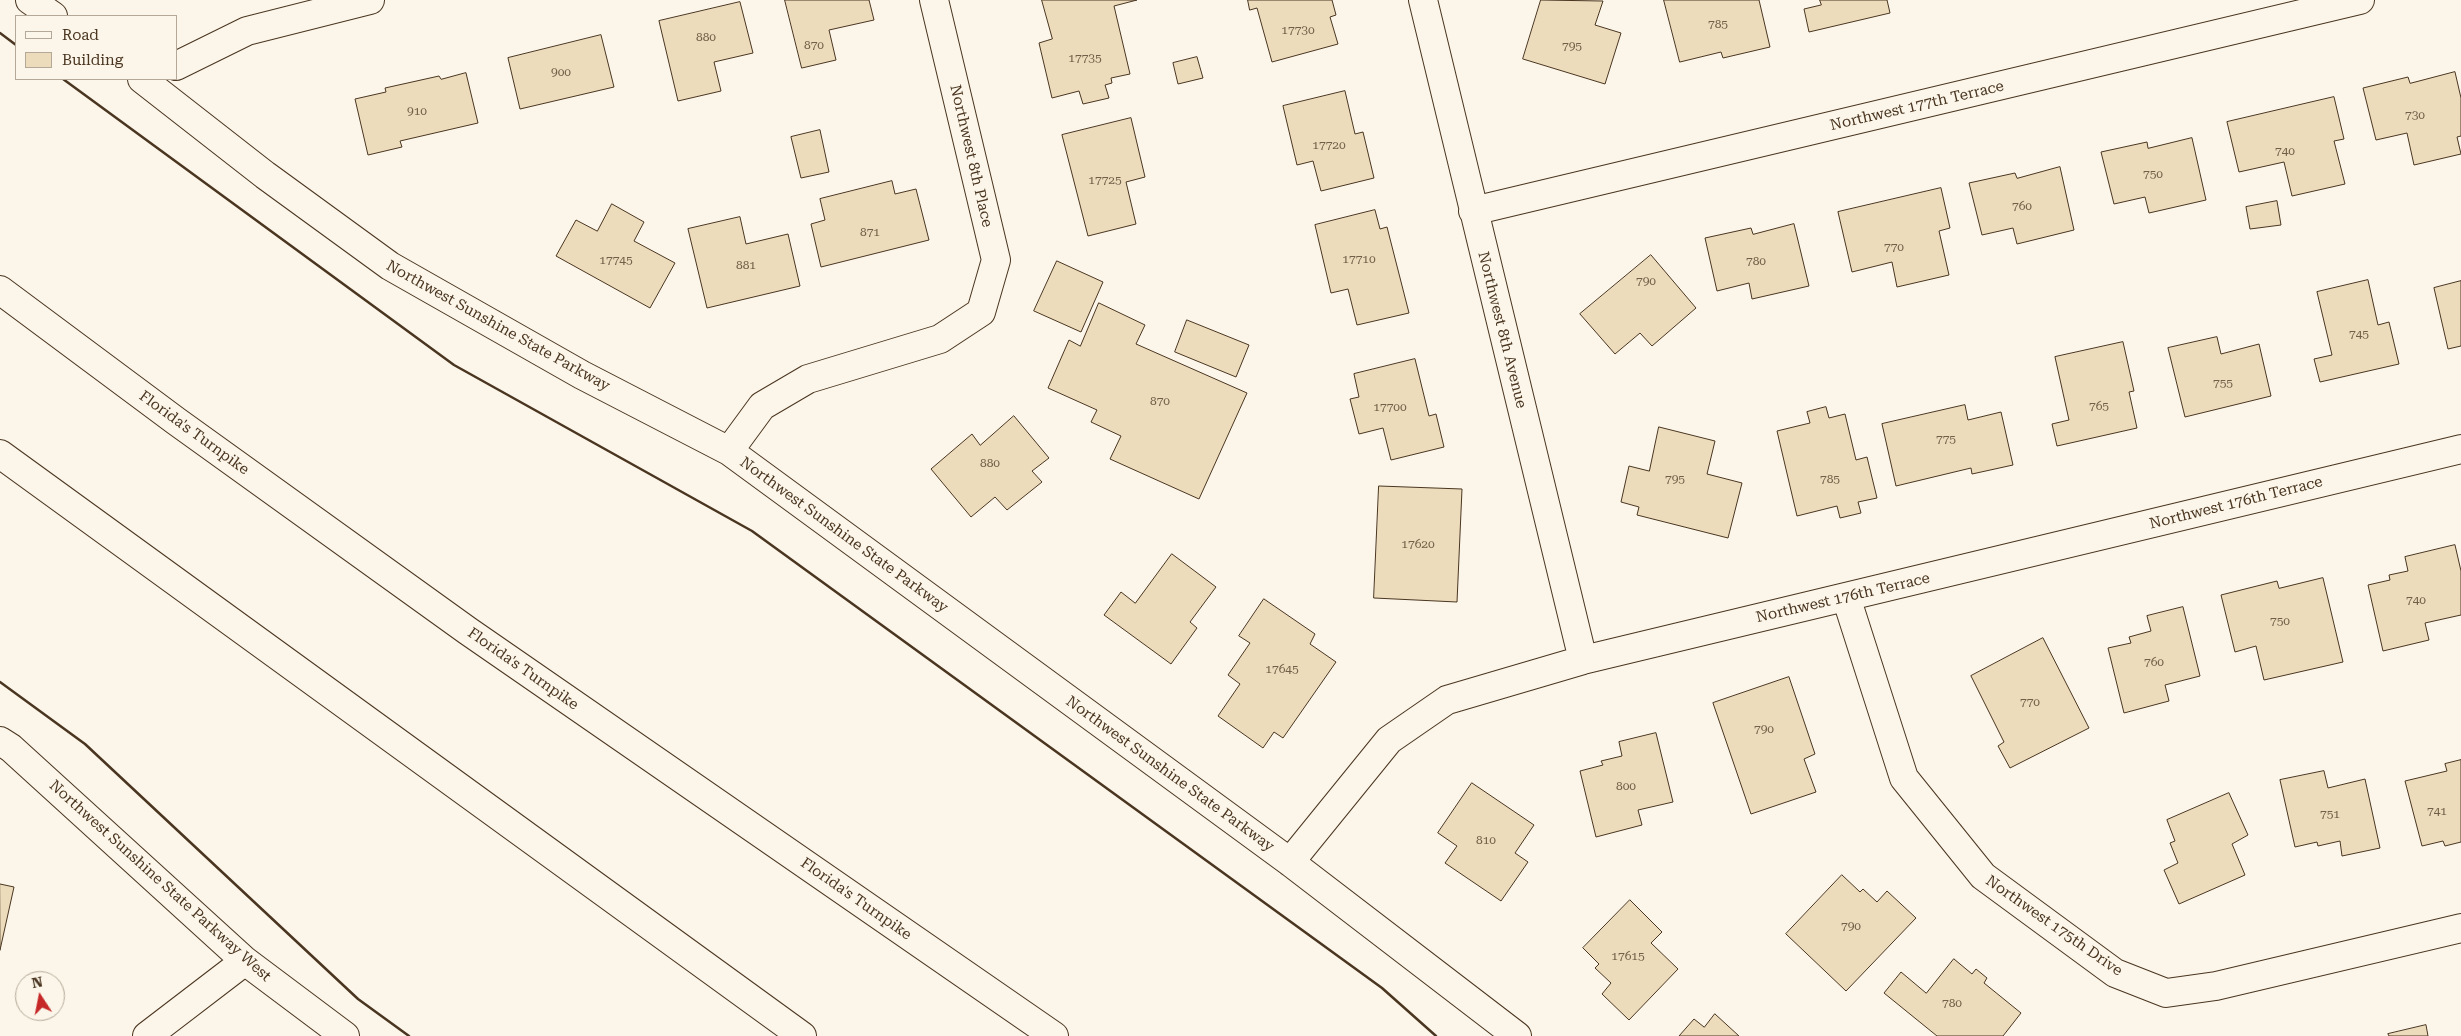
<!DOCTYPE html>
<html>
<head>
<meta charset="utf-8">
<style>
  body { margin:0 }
  #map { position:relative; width:2461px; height:1036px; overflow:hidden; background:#fbf6e9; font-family:"Roboto Serif",serif }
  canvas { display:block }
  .legend { position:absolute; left:15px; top:15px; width:162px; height:65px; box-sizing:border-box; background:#fbf6e9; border:1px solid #b4a999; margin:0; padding:6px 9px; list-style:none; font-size:15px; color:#4a3520 }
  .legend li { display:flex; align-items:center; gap:10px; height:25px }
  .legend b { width:25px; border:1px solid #b4a999 }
  .north { position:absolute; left:15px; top:971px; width:50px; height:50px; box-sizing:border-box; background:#fbf6e9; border:1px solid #b4a999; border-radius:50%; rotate:349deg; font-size:14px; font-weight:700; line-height:20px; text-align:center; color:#4a3520 }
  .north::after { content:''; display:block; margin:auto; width:18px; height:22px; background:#c62828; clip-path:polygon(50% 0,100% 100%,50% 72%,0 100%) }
</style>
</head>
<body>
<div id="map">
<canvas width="2461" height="1036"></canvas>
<ul class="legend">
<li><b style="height:6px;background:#fbf6e9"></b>Road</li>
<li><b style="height:14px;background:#ecdcbc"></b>Building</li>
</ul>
<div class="north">N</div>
</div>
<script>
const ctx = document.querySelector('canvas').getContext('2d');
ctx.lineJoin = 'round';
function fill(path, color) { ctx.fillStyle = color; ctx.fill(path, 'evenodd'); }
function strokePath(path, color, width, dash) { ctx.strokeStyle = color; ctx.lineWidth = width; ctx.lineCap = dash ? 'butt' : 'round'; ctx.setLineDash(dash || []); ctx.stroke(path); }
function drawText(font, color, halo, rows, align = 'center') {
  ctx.font = font + ' "Roboto Serif",serif'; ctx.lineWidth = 4; ctx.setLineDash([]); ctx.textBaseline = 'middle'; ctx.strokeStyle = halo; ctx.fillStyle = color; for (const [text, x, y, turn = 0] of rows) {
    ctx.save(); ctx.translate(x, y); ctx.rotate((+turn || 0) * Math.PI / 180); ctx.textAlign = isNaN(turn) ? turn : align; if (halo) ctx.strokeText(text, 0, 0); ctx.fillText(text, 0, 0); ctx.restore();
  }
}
const building = new Path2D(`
  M785,0H869L874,20L829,30L836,60L802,68Z
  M1042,0H1137L1114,6L1130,74L1111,78L1112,83L1105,85L1109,98L1083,104L1079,91L1052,98L1039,43L1052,39Z
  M1248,0H1332L1336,15L1330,17L1338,44L1272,62L1257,8L1250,10Z
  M1541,0L1603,1L1595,25L1621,33L1605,84L1523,59Z
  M1664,0H1759L1770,47L1723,58L1721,52L1680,62Z
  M1820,0H1887L1890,13L1809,32L1804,9L1821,5Z
  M740,2L753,53L714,62L721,91L678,101L659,21Z
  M601,35L614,87L520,109L508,58Z
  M1197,57L1203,78L1178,84L1173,63Z
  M2455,72L2461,98V136L2457,137L2461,154L2414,165L2407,133L2376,140L2363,88L2408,77L2410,83Z
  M466,73L478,123L400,141L402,147L368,155L355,99L386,92L385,88L439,76L441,79Z
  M1345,91L1355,134L1363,132L1374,178L1321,191L1313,161L1297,165L1283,106Z
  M2334,97L2344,139L2334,141L2345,184L2292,196L2284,162L2239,172L2227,122Z
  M1131,118L1145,177L1126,182L1136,224L1088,236L1062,135Z
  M820,130L829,172L801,178L791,137Z
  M2192,138L2206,200L2149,213L2145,197L2114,204L2101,152L2147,142L2148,148Z
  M2060,167L2074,230L2017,244L2013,228L1982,235L1969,183L2015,173L2017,178Z
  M892,181L895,194L916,189L929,240L821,267L811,224L825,220L820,199Z
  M1941,188L1950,228L1939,231L1949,275L1897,287L1892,262L1852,272L1838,212Z
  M2277,201L2281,225L2250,229L2246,207Z
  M612,204L644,222L634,241L675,263L650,308L556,256L576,220L597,231Z
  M1375,210L1380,229L1387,227L1409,313L1357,325L1348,289L1331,293L1315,225Z
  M740,217L746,244L788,234L800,286L707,308L688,229Z
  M1794,224L1809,286L1752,299L1749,283L1717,291L1705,238L1751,228L1753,234Z
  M1651,255L1696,308L1652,346L1640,333L1615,354L1580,314Z
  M1057,261L1103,282L1081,332L1034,311Z
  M2368,280L2378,325L2389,322L2399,364L2320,382L2314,359L2332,355L2317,292Z
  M2461,281V346L2448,349L2434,288Z
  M1099,303L1145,325L1136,344L1247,393L1199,499L1110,459L1121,436L1091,422L1097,410L1048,388L1069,340L1080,346Z
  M1187,320L1249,345L1236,377L1175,352Z
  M2217,337L2221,354L2259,344L2271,396L2185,417L2168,348Z
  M2123,342L2134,391L2129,392L2137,428L2057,446L2052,424L2069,420L2055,357Z
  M1415,359L1429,416L1436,414L1444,447L1391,460L1383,428L1359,434L1350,399L1359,397L1354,374Z
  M1965,405L1968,420L2001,412L2013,465L1972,474L1971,468L1896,486L1882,424Z
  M1826,407L1829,418L1845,414L1856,460L1867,457L1877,498L1858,502L1861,513L1840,518L1837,506L1797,516L1777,431L1810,423L1807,412Z
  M1014,416L1049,458L1032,471L1042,482L1007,510L995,497L971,517L931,469L972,434L980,445Z
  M1659,427L1715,441L1707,474L1742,483L1728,538L1637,515L1639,507L1621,502L1629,466L1649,471Z
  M1379,486L1462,489L1457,602L1374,598Z
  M2455,545L2461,571V615L2425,623L2429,640L2383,651L2368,585L2390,580L2389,575L2408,571L2405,557Z
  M1172,554L1216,587L1190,622L1197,628L1171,664L1104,615L1121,592L1135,603Z
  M2323,578L2343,662L2264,680L2256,646L2235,652L2221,595L2277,581L2279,588Z
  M1264,599L1315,634L1310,644L1336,662L1283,738L1274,732L1263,748L1218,716L1240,684L1228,675L1250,643L1239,636Z
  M2183,607L2200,676L2165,685L2169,701L2124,713L2108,648L2131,643L2129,637L2151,631L2147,616Z
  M2043,638L2089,728L2010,768L1998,746L2004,742L1971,676Z
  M1789,677L1815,754L1804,759L1816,792L1751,814L1713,703Z
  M1656,733L1673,802L1638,810L1642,825L1596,837L1580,771L1603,765L1601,761L1622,756L1619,742Z
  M2461,760V842L2445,846L2443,841L2422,846L2405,781L2447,771L2445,764Z
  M2324,771L2328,788L2365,779L2380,848L2342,856L2340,841L2318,846L2317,842L2295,847L2280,780Z
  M1472,783L1534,825L1515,853L1528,862L1501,901L1445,863L1457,846L1438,833Z
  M2229,793L2248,835L2232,844L2245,875L2179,904L2164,870L2178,863L2170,843L2175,841L2167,820Z
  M1842,875L1860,892L1863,889L1877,902L1887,891L1916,918L1846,991L1786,934Z
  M0,884L14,887L0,950Z
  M1630,900L1662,932L1651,943L1678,969L1629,1020L1602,994L1611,983L1595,968L1599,964L1583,948Z
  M1954,959L1972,974L1976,969L1987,978L1984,983L2021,1013L2003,1036H1937L1884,993L1901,972L1926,993Z
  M1715,1014L1739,1036H1679L1694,1019L1704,1027Z
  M2426,1025L2428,1036H2389L2388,1034Z`);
fill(building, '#ecdcbc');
strokePath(building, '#4a3520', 1);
const street = new Path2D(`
  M30,0L53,16
  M1423,0L1583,660
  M176,66L247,31L370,0
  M142,79L265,175L390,266L582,375L729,451L1290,862L1517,1036
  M1473,211L2360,0
  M729,451L762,406L808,379L940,339L981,312L996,260L934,0
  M1846,597L1904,778L1983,876L2115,973L2166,993L2216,986L2461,928
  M0,741L11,748L245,961L345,1036
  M1290,862L1389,740L1447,700L1583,660L2461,449
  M147,1036L245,961`);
const highway = new Path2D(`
  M0,290L176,421L468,631L1054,1036
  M0,454L802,1036`);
strokePath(street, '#4a3520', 30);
strokePath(highway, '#4a3520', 30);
strokePath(street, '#fbf6e9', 28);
strokePath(highway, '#fbf6e9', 28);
strokePath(new Path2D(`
  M0,33L16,45
  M63,79L454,365L752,531L1382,988L1436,1036
  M0,682L85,744L358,999L409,1036`), '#4a3520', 2.5);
drawText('12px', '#725f47', null, [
  ["785",1718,24],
  ["17730",1298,30],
  ["880",706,37],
  ["870",814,45],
  ["795",1572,46],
  ["17735",1085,58],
  ["900",561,72],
  ["910",417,111],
  ["730",2415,115],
  ["17720",1329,145],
  ["740",2285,151],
  ["750",2153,174],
  ["17725",1105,180],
  ["760",2022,206],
  ["871",870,232],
  ["770",1894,247],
  ["17710",1359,259],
  ["17745",616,260],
  ["780",1756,261],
  ["881",746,265],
  ["790",1646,281],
  ["745",2359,334],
  ["755",2223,383],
  ["870",1160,401],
  ["765",2099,406],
  ["17700",1390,407],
  ["775",1946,439],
  ["880",990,463],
  ["795",1675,479],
  ["785",1830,479],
  ["17620",1418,544],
  ["740",2416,600],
  ["750",2280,621],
  ["760",2154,662],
  ["17645",1282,669],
  ["770",2030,702],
  ["790",1764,729],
  ["800",1626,786],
  ["741",2437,811],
  ["751",2330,814],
  ["810",1486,840],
  ["790",1851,926],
  ["17615",1628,956],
  ["780",1952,1003]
]);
drawText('15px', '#4a3520', '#fbf6e9', [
  ["Northwest 177th Terrace",1917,106,-13],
  ["Northwest 8th Place",971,156,77],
  ["Northwest Sunshine State Parkway",498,326,29],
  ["Northwest 8th Avenue",1502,330,76],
  ["Florida's Turnpike",194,433,36],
  ["Northwest 176th Terrace",2236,503,-14],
  ["Northwest Sunshine State Parkway",844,535,36],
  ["Northwest 176th Terrace",1843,598,-13],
  ["Florida's Turnpike",523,669,35],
  ["Northwest Sunshine State Parkway",1170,774,36],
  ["Northwest Sunshine State Parkway West",160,881,42],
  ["Florida's Turnpike",856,899,35],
  ["Northwest 175th Drive",2054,926,35]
]);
</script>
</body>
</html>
